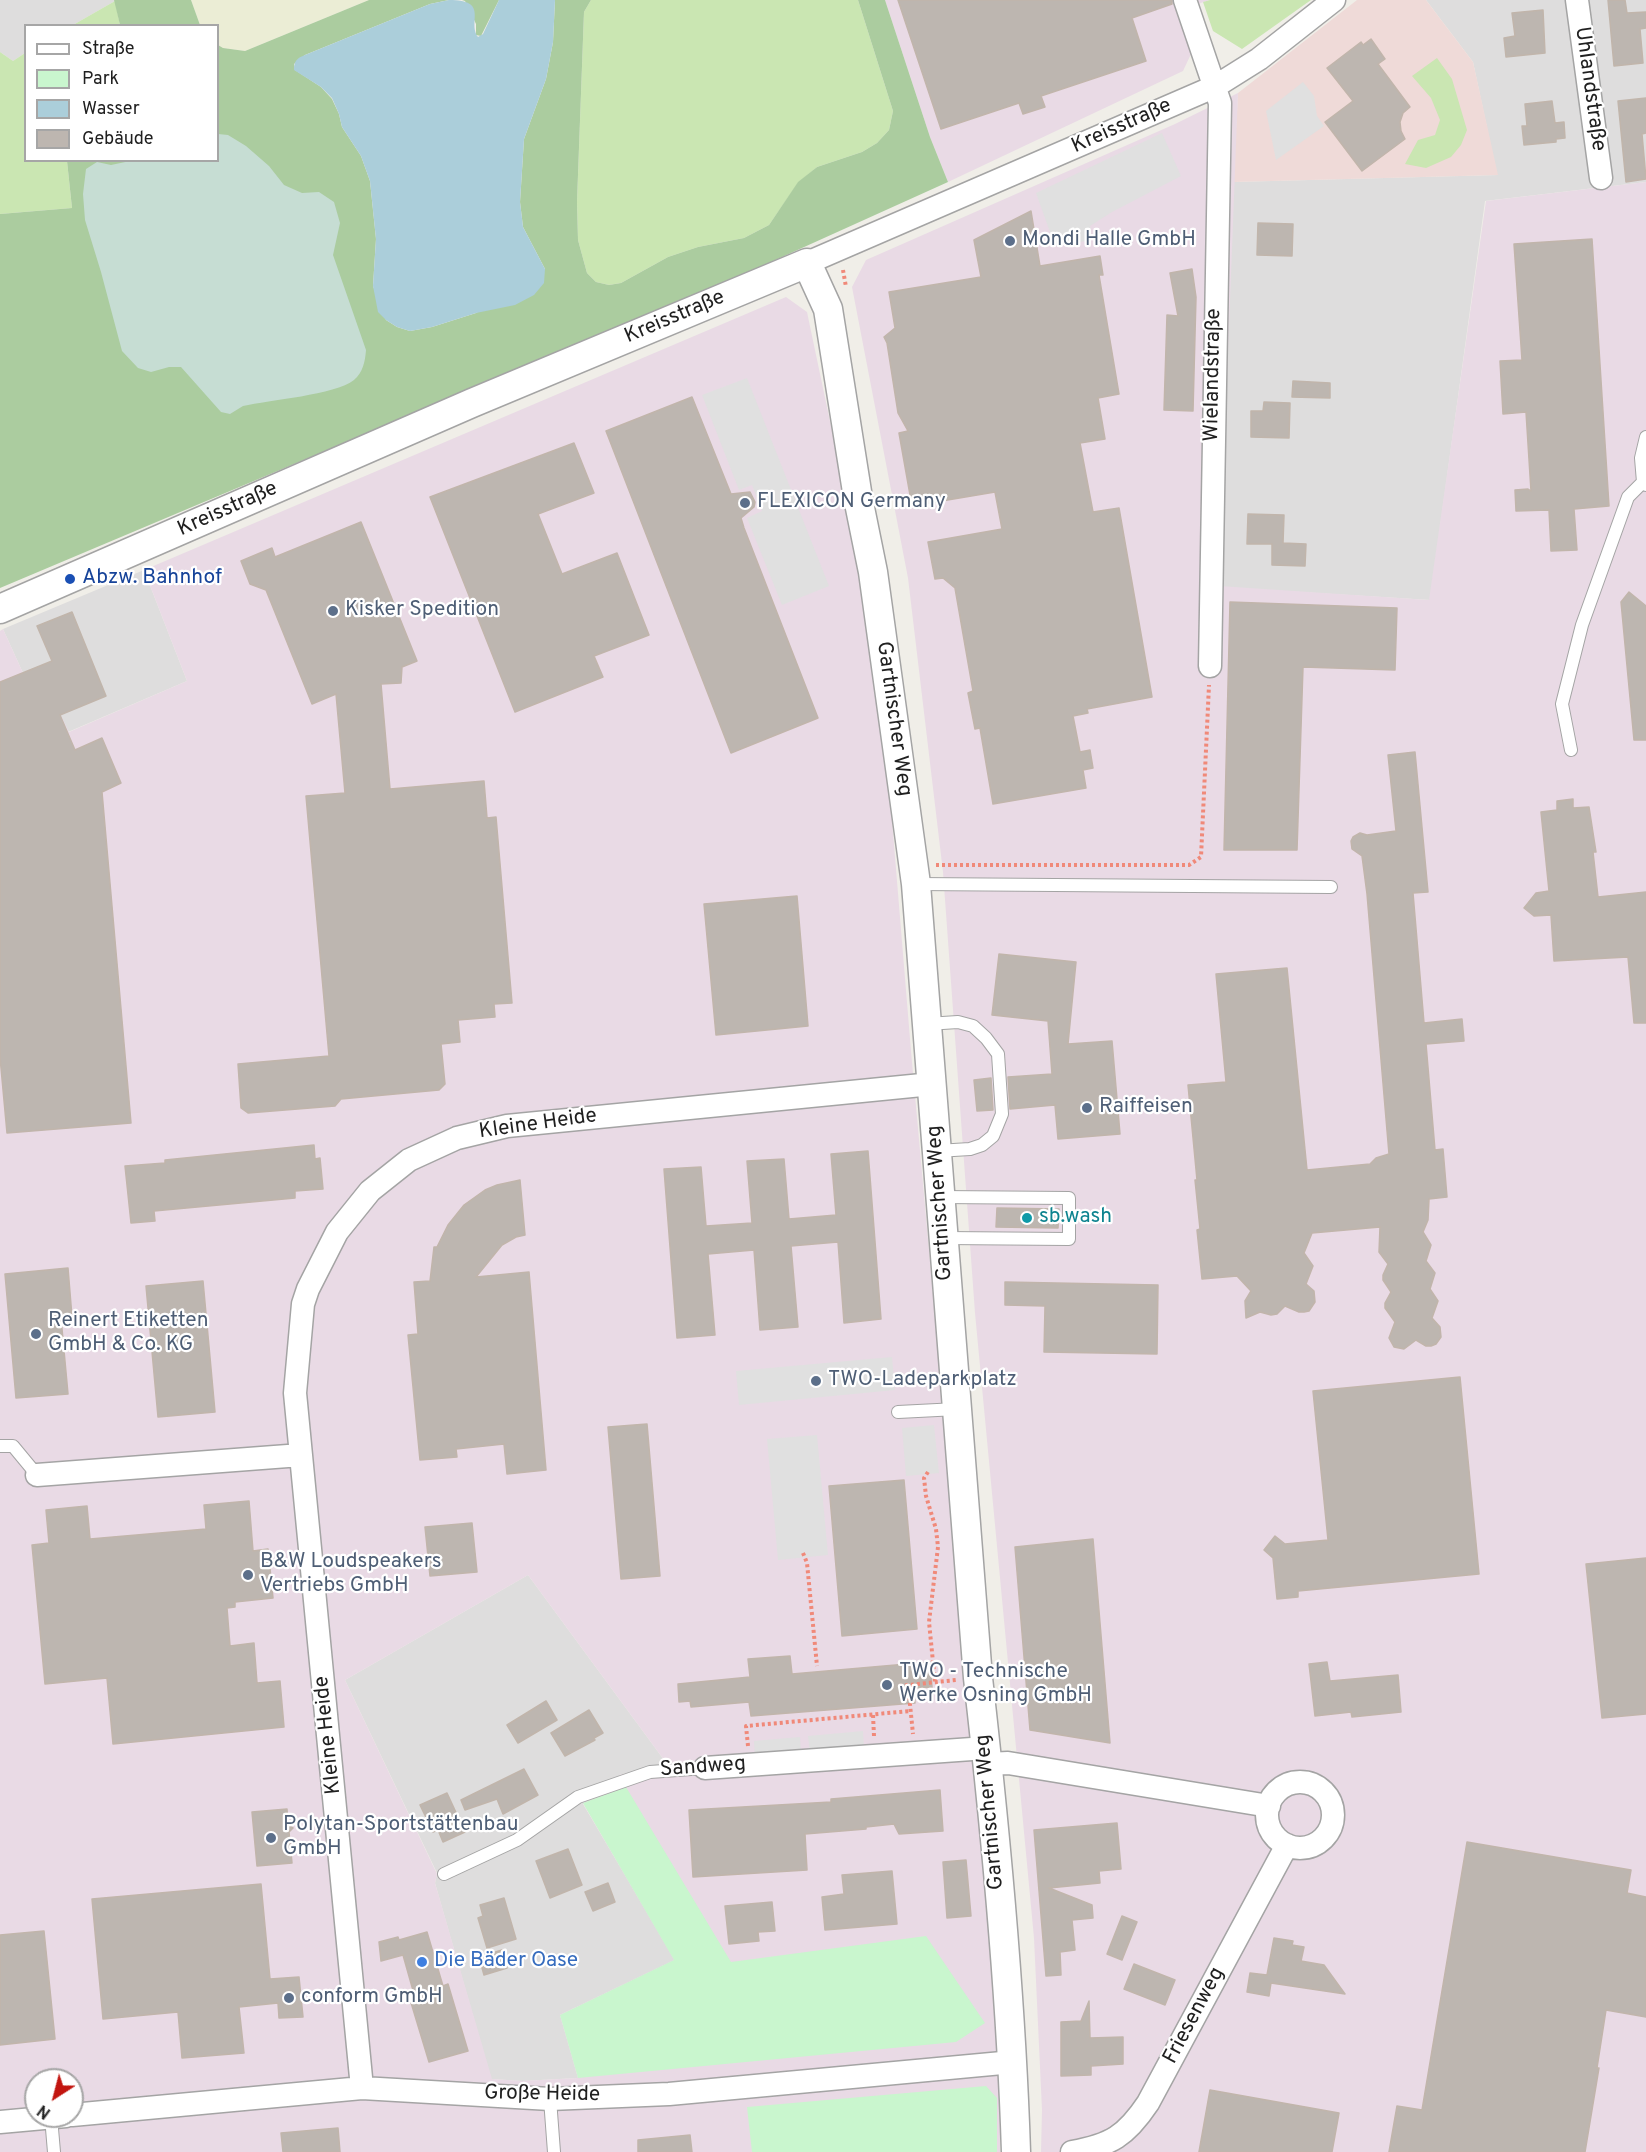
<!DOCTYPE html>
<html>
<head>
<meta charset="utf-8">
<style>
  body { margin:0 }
  #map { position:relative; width:1646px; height:2152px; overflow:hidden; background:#f0eee8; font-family:Overpass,sans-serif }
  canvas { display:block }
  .legend { position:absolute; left:24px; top:24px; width:195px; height:138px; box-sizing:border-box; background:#fff; border:2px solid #a6a6a6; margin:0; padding:8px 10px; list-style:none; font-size:18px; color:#202020 }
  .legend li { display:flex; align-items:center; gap:12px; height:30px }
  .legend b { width:30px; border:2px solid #a6a6a6 }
  .north { position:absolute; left:24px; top:2068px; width:60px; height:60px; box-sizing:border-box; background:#fff; border:2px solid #a6a6a6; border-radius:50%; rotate:216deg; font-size:16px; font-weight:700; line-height:24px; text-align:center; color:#202020 }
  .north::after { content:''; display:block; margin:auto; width:21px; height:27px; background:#c2150f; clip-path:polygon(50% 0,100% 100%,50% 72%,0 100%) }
</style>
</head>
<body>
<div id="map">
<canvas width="1646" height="2152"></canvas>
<ul class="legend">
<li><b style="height:8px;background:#fff"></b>Straße</li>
<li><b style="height:16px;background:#c9f6ce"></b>Park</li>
<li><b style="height:16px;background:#abceda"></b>Wasser</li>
<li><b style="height:16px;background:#bdb6b0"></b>Gebäude</li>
</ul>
<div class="north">N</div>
</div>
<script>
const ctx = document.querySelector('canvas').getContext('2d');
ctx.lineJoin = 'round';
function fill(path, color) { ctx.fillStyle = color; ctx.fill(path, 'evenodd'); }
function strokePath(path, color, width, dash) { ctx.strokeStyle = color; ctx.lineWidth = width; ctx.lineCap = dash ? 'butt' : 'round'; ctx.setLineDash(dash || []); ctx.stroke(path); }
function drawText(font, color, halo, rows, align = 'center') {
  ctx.font = font + ' Overpass,sans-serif'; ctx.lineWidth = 4.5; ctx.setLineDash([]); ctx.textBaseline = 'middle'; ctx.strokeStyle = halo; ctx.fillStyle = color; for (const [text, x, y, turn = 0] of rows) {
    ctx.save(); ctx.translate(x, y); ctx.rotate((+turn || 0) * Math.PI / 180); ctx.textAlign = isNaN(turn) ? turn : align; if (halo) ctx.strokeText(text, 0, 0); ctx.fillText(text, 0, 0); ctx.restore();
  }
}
fill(new Path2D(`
  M0,0H114L115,1L73,25L26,26L25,53L13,61L0,52Z
  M1426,0H1646V182L1485,201L1430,600L1219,587L1233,182L1497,175L1473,62Z
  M144,570L187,681L68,732L53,699L23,673L3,629Z
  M528,1575L667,1764L619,1775L626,1787L583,1804L675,1960L560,2015L578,2078L522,2081L491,2079L435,1883L437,1873L345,1680Z`), '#dedddd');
fill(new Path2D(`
  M1357,0H1426L1473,62L1498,175L1233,182L1238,93Z`), '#efdad8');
fill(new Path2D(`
  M885,0H1210L1176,11L1191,54L1183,71L948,182L930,137Z
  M1238,93L1219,586L1429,600L1486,201L1646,182V2152H1041L1042,2110L1034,1938L975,1313L943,872L908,578L852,287L866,260L1175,124Z
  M786,297L807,312L860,564L889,784L911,1051L984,1859L1000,2097V2152H0V631L3,629L23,673L53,699L69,732L187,681L144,570ZM528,1575L667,1764L619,1775L625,1787L583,1803L674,1960L560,2015L578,2078L522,2081L492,2079L435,1883L437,1874L345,1680ZM36,2080H72V2116H36Z`), '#e9dae5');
fill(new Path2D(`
  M191,0H369L245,51L223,48L218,45V26L200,25Z`), '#ebedd5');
fill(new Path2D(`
  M591,0H858L893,111L889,130L877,143L862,152L817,167L798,183L769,225L744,238L698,247L668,257L621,283L609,285L596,282L587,273L578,240L577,202L584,12Z
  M1210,0H1311L1242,49L1213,31L1203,2Z
  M115,1L120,25H73Z
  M0,52L13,61L25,53L26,160L67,161L72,208L0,214Z
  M1437,58L1452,79L1467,130L1461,145L1451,157L1426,168L1405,164L1418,140L1435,135L1440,120L1431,98L1412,76Z`), '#cae6b2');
fill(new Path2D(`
  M114,0H191L200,25H120Z
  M369,0H449L430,4L305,55L294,64L295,70L321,87L332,99L339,114L342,127L361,156L370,181L376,239L373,286L386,320L397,327L410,331L432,327L476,313L545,269L523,227L520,202L524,139L546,79L553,42L555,0H591L584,12L577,202L578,240L587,273L596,282L609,285L621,283L668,257L698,247L744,238L769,225L798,182L817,167L862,152L877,143L889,130L893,111L858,0H885L930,137L948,182L740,276L0,588V214L72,208L67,161L218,160V45L223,48L245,51Z
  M462,0H499L481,36L476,35V24L465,1Z`), '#abcc9f');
fill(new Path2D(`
  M218,134L228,135L246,146L269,166L284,185L302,193L319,192L334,202L340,223L333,255L366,350C365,362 363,372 354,380C335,395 269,400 243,406L230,414L221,412L181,367H169L151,372L138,368L122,351L101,272L85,220L83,194L86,169L97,162L111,165L135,160H218Z`), '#c6ddd3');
fill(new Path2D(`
  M626,1787L731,1962L926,1936L985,2023L956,2042L578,2078L560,2015L674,1960L583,1803Z
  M986,2086L997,2098V2152H752L747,2107Z`), '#c9f6ce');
fill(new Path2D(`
  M1303,82L1314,96L1317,116L1324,126L1276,160L1266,111Z
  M1162,133L1181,176L1112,212L1090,226L1092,240L1055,246L1036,193Z
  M747,378L829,586L782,605L747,518L762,511L752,485L739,490L702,395Z
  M892,1357L895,1390L739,1405L736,1371Z
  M934,1425L939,1473L906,1476L902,1428Z
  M817,1435L828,1555L778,1560L767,1439Z
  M863,1731L864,1748L810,1753L808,1736Z
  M800,1737L801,1753L755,1757L754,1741Z`), '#e0e0e0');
fill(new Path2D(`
  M449,0C490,0 467,22 478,37L483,34L499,0H555L553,42L546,79L524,139L520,202L523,227L545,269L544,283L534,295L515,305L476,313L432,327L410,331L397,327L386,320L378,312L373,286L376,239L370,181L361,156L342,127L339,114L332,98L321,87L294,70C294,61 297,58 305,55L430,4Z`), '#abceda');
const building = new Path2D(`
  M898,0H1172V4L1132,18L1146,61L1041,96L1045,107L1023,114L1019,103L941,129Z
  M1608,0H1625L1627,13L1646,12V28L1640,29L1643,63L1614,66Z
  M1543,10L1545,53L1506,57L1504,38L1515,36L1512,13Z
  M1371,39L1385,59L1378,64L1410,107L1403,113L1400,122L1401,131L1405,139L1362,171L1325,122L1353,101L1327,68L1361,42L1363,45Z
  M1646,98V133L1642,134L1646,179L1626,182L1618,101Z
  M1552,101L1555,123L1564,122L1565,138L1556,139V142L1524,145L1522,126H1527L1525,104Z
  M1031,211L1040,266L1100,256L1103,275H1099L1119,394L1098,398L1105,439L1080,443L1093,512L1119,508L1152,697L1087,709L1088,713L1073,716L1080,752L1090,750L1093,768L1083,770L1086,788L993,804L980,728L975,729L968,693L973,691L955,588L943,578L935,579L928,542L1002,529L995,492L912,506L899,433L908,431L898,413L887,343L884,337L895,328L889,292L981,277L974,240Z
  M1258,223L1293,224L1292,256L1257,255Z
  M1592,239L1609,506L1574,509L1577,550L1551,551L1549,510L1516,511L1515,490L1528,489L1531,491L1526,412L1503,414L1500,361L1522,360L1514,244Z
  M1192,269L1196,297L1193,411L1164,410L1167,315L1178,316L1170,273Z
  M1293,381L1330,383V398L1292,397Z
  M692,397L731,494L750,492L755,502L754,507L741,518L744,528L818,718L731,753L606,431Z
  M1264,402L1290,403L1289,438L1251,437V411H1263Z
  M574,443L594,493L538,514L562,574L617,553L649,635L594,656L603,677L515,712L430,497Z
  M1248,514L1284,515L1283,543L1306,544L1305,566L1272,565V544H1247Z
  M361,522L417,661L402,667L401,683L381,684L390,789L484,781L487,818L496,817L512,1003L494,1004L495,1017L458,1020L460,1042L441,1044L445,1084L439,1090L341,1099L335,1106L248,1113L241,1108L238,1064L329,1056L306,796L345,793L336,694L312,704L266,590L250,584L241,561L272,548L275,557Z
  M1629,592L1646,606V740H1634L1621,602Z
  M1230,602L1397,608L1395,670L1303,667L1297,850H1224Z
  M72,612L106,696L60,715L75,750L102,738L121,783L102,792L131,1123L7,1133L0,1057V682L52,661L37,626Z
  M1415,752L1428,892L1413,893L1424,1023L1462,1019L1464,1041L1426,1044L1435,1150L1443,1149L1447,1197L1429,1199L1428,1220L1423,1232L1431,1245L1426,1261L1435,1273L1430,1289L1438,1301L1432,1318L1440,1327L1441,1337L1436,1344L1431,1346H1426L1416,1340L1404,1349L1394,1347L1389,1338L1395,1322L1385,1308V1303L1391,1292L1383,1280V1275L1388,1264L1379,1252L1380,1227L1312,1233L1304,1253L1313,1266L1306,1284L1314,1291L1315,1302L1309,1311L1304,1312H1299L1285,1306L1277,1314L1271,1315L1260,1312L1246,1318L1245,1301L1251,1291L1237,1276L1202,1279L1197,1230L1200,1229L1195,1180H1197L1188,1085L1226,1082L1216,974L1287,968L1307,1170L1370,1164L1376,1158L1389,1154L1367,894L1362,856L1352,849L1351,841L1353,837L1360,833L1367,835L1396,831L1388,755Z
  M1573,799V808L1589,807L1596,852H1593L1598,897L1646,892V1023H1634L1628,957L1554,961L1551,915L1534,916L1524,908L1536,893L1549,891L1541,812L1557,810V801Z
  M797,896L808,1026L716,1035L704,904Z
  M999,954L1076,962L1068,1044L1112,1041L1120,1134L1058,1139L1055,1105L1010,1109L1008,1077L1052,1074L1048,1021L992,1015Z
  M991,1078L993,1110L977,1111L974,1080Z
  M314,1145L315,1159L320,1158L323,1189L295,1191V1198L154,1211L155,1221L131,1223L125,1166L165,1163V1160Z
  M868,1151L881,1319L844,1323L838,1242L791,1246L798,1327L760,1330L754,1250L708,1254L715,1335L677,1338L664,1169L701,1167L706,1226L752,1223L747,1161L784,1159L789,1219L836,1215L831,1154Z
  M520,1180L525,1235L516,1237L502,1245L476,1277L529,1272L546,1470L507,1474L504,1444L456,1449L457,1457L420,1460L408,1335L418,1334L414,1282L430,1281L434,1247H437L448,1225L464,1205L485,1190L497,1185Z
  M997,1208L1059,1209L1058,1228L996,1227Z
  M68,1268L72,1317L61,1318L68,1394L16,1398L5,1274Z
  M203,1281L215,1412L158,1417L146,1286Z
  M1005,1282L1158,1285L1157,1354L1044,1352L1045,1306L1005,1305Z
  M1460,1377L1479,1574L1298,1591V1597L1277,1599L1273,1558L1264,1550L1275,1536L1285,1544L1328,1540L1313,1391Z
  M647,1424L660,1576L621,1579L608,1427Z
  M904,1480L917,1629L842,1636L829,1486Z
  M249,1501L253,1551L268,1549L273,1598L235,1602V1607L227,1608L230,1646L254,1643L257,1683L280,1681L284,1727L113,1744L107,1678L45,1684L32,1545L49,1543L46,1510L87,1506L90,1539L206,1529L204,1505Z
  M472,1523L477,1572L430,1576L425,1527Z
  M1093,1539L1110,1743L1030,1730L1015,1547Z
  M1646,1558V1714L1602,1718L1586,1564Z
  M790,1656L792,1674L930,1662L932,1687L914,1688L915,1703L751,1716L749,1702L691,1707L690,1701L679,1702L678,1684L750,1677L748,1659Z
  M1327,1662L1330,1681L1398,1675L1401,1712L1352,1717L1351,1712L1315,1716L1309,1664Z
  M546,1701L557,1720L518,1743L507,1725Z
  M589,1710L603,1733L594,1738L595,1740L565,1756L551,1733Z
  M524,1769L538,1795L503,1814L497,1799L465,1810L461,1800Z
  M940,1790L943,1831L899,1834L894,1824L866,1827V1829L805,1834L807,1870L693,1877L689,1810L831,1802V1799Z
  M447,1793L465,1832L443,1842L438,1830L433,1832L420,1805Z
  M287,1809L288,1825L293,1828L289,1832L292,1863L257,1866L252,1812Z
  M1117,1823L1121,1869L1099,1871L1100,1883L1049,1888L1092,1905L1093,1918L1072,1920L1075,1950L1060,1952L1061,1975L1046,1976L1034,1830Z
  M1467,1842L1631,1870L1627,1893L1646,1897V2017L1606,2010L1597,2068H1599L1585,2152H1389L1397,2106L1422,2110Z
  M568,1849L582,1885L550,1898L536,1861Z
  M966,1860L971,1916L947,1918L943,1862Z
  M892,1871L897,1924L825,1930L822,1897L844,1894L842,1875Z
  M608,1883L615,1902L593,1911L585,1892Z
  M261,1884L270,1979L299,1977L303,2017L279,2018L278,2003L239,2007L244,2053L182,2058L178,2012L103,2019L92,1899Z
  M504,1898L516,1939L487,1948L478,1918L483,1916L480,1905Z
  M772,1902L775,1931L758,1932L759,1941L729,1944L725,1906Z
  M1122,1916L1137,1922L1122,1960L1107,1954Z
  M44,1931L55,2039L0,2045V1935Z
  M427,1932L443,1986L448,1984L468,2051L429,2062L409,1996L414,1994L403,1955L381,1961L379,1942L398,1937L399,1940Z
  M1274,1938L1293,1941L1292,1945L1304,1947L1301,1961L1324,1965L1345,1994L1271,1983L1269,1996L1247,1992L1250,1973L1267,1975Z
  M502,1950L507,1968L484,1975L479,1957Z
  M1134,1964L1175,1980L1165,2005L1124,1989Z
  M1089,2001L1090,2038L1123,2037V2064L1091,2066V2075L1061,2076V2022L1081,2021Z
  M1210,2090L1339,2113L1332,2152H1199Z
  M338,2128L340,2152H283L281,2133Z
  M690,2135L692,2152H638V2140Z`);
fill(building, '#bdb6b0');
strokePath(building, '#c1b5ab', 1.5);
const service = new Path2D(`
  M1646,437L1641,458L1643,482L1646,485
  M1571,750L1562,704L1582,625L1628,497L1643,482
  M916,884L1331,887
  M927,1024L958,1022L973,1026L986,1038L998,1054L1002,1114L993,1136L982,1145L970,1149L937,1151
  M940,1197L1069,1198V1239L944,1238
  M898,1412L957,1409
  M0,1446H13L37,1475
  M444,1874L517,1840L578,1797L650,1772L705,1768
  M550,2099L554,2152
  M51,2117L54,2152`);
const minor = new Path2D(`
  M1185,0L1220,103L1210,666
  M1577,0L1601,178
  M807,263L1216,86L1259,59L1334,0
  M37,1475L301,1455
  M987,1764L1008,1763L1269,1806
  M705,1768L986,1748
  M1267 1815a33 33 0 1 1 66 0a33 33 0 1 1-66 0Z
  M362,2088L295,1393L303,1304L308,1289L337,1232L370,1191L409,1160L457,1138L507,1126L932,1084
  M72,2115L362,2088L550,2099L669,2094L1013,2062
  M0,2122L66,2116
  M1072,2152C1111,2145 1126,2136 1148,2103L1287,1845`);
const tertiary = new Path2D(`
  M0,609L472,403L807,263L828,309L858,498L873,572L916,884L978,1678C996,1835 1011,1994 1016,2152`);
strokePath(service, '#a4a4a4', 14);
strokePath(minor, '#a4a4a4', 25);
strokePath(tertiary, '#a4a4a4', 31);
strokePath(new Path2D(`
  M843,270L846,287
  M936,865H1189L1201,857L1209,685
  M928,1472L924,1478L926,1496L936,1529L938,1547L929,1622L935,1682
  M803,1553L807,1563L817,1666
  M908,1685L913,1734
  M899,1686L956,1680
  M873,1715L874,1736
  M748,1746L746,1726L910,1711`), '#f08979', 4, [3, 3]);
strokePath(service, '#fff', 12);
strokePath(minor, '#fff', 22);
strokePath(tertiary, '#fff', 28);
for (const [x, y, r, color] of [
  [1010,241,6,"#5c6f8a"],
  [745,503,6,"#5c6f8a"],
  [70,579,6,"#1a4fb4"],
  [333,611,6,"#5c6f8a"],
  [1087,1108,6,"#5c6f8a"],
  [1027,1218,6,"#0f9aa8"],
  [36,1334,6,"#5c6f8a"],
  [816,1381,6,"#5c6f8a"],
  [248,1575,6,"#5c6f8a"],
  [887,1685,6,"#5c6f8a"],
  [271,1838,6,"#5c6f8a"],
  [422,1962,6,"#3f7fe0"],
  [289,1998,6,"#5c6f8a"]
]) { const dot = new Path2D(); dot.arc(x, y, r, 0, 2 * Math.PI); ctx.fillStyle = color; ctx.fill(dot); strokePath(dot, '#fff', 2); }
drawText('21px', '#202020', '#fff', [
  ["Uhlandstraße",1589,89,82],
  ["Kreisstraße",1122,127,-24],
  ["Kreisstraße",675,318,-23],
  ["Wielandstraße",1214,375,-89],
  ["Kreisstraße",228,510,-24],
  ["Gartnischer Weg",893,719,82],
  ["Kleine Heide",538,1125,-8],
  ["Gartnischer Weg",941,1203,-94],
  ["Kleine Heide",329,1735,-96],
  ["Sandweg",703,1768,-4],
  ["Gartnischer Weg",991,1812,-95],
  ["Friesenweg",1195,2016,-62],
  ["Große Heide",542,2095,1]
]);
drawText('21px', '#4e5e75', '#fff', [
  ["Mondi Halle GmbH",1022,241],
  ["FLEXICON Germany",757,503],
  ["Kisker Spedition",345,611],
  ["Raiffeisen",1099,1108],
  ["Reinert Etiketten",48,1322],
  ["GmbH & Co. KG",48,1346],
  ["TWO-Ladeparkplatz",828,1381],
  ["B&W Loudspeakers",260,1563],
  ["Vertriebs GmbH",260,1587],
  ["TWO - Technische",899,1673],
  ["Werke Osning GmbH",899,1697],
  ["Polytan-Sportstättenbau",283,1826],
  ["GmbH",283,1850],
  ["conform GmbH",301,1998]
], 'left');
drawText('21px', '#164399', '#fff', [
  ["Abzw. Bahnhof",82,579]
], 'left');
drawText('21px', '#0d838f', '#fff', [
  ["sb.wash",1039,1218]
], 'left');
drawText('21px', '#366cbe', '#fff', [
  ["Die Bäder Oase",434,1962]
], 'left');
</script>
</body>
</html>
